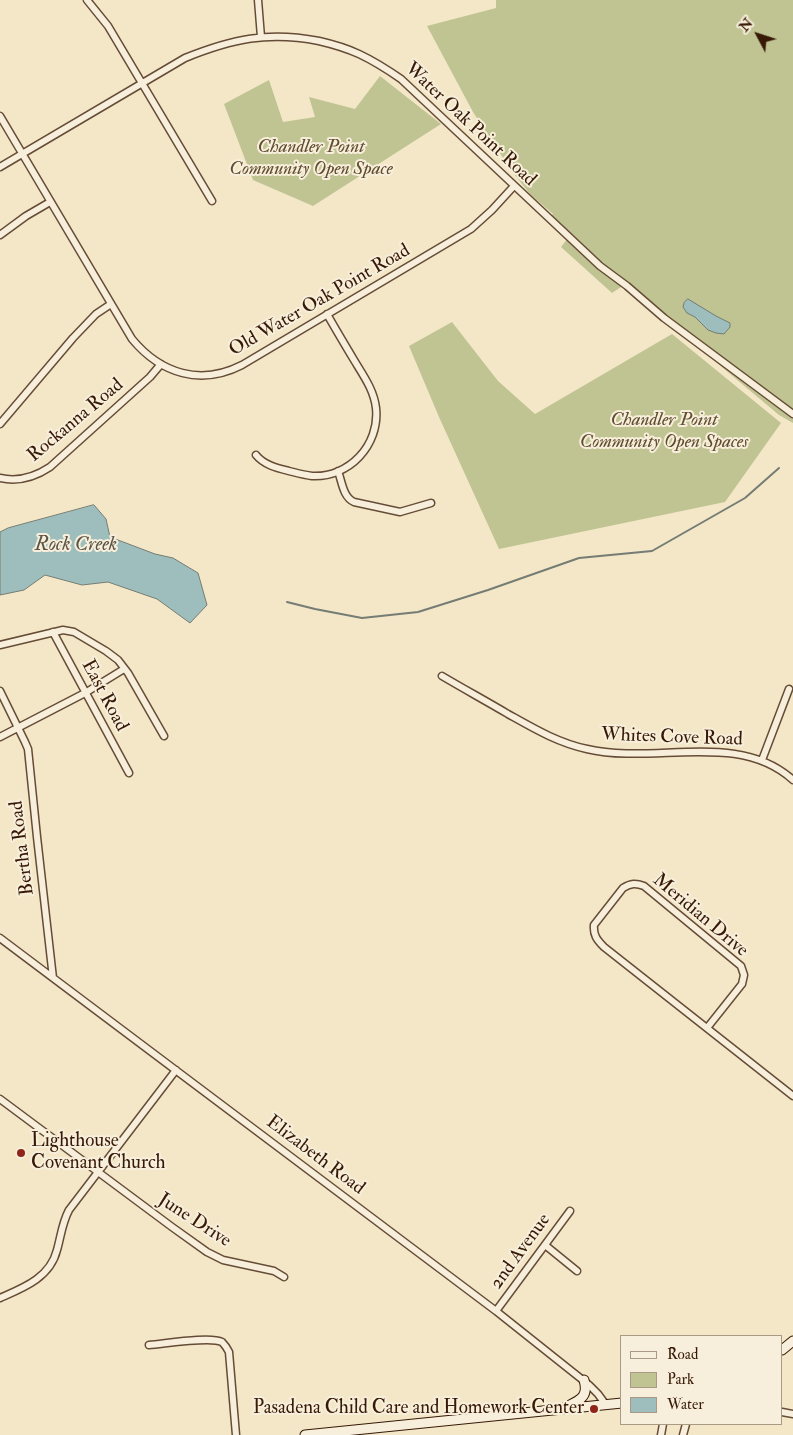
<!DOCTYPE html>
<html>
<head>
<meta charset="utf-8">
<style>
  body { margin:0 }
  #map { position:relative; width:793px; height:1435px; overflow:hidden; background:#f3e7c8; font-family:"IM FELL Double Pica",serif }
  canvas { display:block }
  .legend { position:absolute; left:620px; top:1335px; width:162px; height:90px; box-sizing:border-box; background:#f7efdb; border:1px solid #aa9985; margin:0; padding:6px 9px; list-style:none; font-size:15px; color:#371905 }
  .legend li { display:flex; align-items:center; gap:10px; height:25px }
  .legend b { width:25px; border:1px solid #aa9985 }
  .north { position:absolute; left:733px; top:10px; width:50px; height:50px; -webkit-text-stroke:4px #f7efdb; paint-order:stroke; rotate:310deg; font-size:14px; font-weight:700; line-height:20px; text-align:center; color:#371905 }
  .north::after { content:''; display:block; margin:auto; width:18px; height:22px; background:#371905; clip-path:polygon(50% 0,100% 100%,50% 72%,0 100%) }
</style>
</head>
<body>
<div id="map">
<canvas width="793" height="1435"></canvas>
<ul class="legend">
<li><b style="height:6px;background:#f7efdb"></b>Road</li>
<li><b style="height:14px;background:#c0c492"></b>Park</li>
<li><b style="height:14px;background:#9ebebd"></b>Water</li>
</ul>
<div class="north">N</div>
</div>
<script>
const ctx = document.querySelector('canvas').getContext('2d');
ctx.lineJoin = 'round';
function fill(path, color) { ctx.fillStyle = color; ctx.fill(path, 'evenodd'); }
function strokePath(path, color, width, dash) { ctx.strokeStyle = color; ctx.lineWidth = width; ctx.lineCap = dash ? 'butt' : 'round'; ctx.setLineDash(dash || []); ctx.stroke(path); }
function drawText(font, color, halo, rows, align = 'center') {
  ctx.font = font + ' "IM FELL Double Pica",serif'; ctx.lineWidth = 4; ctx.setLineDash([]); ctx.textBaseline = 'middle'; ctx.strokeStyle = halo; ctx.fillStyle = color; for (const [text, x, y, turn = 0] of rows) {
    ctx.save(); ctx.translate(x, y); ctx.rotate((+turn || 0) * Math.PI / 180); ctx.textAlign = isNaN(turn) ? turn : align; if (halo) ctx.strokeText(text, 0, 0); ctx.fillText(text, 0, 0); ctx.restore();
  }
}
fill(new Path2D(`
  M496,0H793V423L779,415L624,285L612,293L561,247L568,238L549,218L553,214L530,194L511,170L473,112L427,26L496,8Z
  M380,76L441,124L313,206L253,180L224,104L269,80L283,122L315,117L309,97L355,109Z
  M452,322L498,381L535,414L672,334L781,423L725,502L499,549L439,417L409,346Z`), '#c0c492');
const water = new Path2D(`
  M688,299L716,316L730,323V327L724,334L716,333L708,330L695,317L687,313L683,307L684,303Z
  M94,505L106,519L110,537L155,554L173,558L198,573L207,605L190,623L157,599L108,582L82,585L45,575L24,590L0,595V532L8,528Z`);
fill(water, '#9ebebd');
strokePath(water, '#757c73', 1);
strokePath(new Path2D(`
  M287,602L315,609L362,618L418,612L488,590L579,558L652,551L745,498L779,468`), '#757c73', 2);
const street = new Path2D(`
  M87,0L108,26L212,201
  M258,0L261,37
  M0,116L132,339C161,374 201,386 242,365L471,229L492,210L514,186
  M0,167L185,58C232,39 268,31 319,41C332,44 346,48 359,54C374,61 388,70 401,79L600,266L627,286L664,318L793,414
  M0,235L26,216L50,202
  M0,424L73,338L96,314L111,304
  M256,455C264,465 277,468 289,471C297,473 304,475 312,476C349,478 380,445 376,408C374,390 363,375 354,360C345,345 336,330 327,314
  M338,471C342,482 343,497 354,502L400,512L431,503
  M0,478C18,482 35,477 50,467L150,377L161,364
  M53,632L129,773
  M0,645L63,630L74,632L106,651L118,660L128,673L164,736
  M442,676C464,689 486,701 508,714C533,728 558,743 587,749C654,765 738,730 793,780
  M0,691L25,742L28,749L37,837L53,978
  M0,737L85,693L124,669
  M762,760L789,689
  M0,938L496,1311L589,1385L598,1394L606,1405
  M707,1028L742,984L744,975L741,966L644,886C636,883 631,883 623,888L594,925C593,935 597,940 604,947L793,1096
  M0,1099L172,1227L207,1252L223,1260L274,1271L284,1277
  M545,1245L577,1271
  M0,1298C23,1288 50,1278 57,1250C61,1236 62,1223 69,1210L176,1070
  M496,1311L570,1211
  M149,1345C164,1344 210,1336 222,1342C225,1345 227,1348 229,1352L236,1435
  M782,1412L793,1414
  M661,1435L663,1424
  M683,1435L686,1424`);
const secondary = new Path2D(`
  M782,1350L793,1341
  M566,1407C580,1400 589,1397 584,1380
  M305,1435L622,1403`);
strokePath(street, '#664c36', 9);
strokePath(secondary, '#371905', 11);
strokePath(street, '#f7efdb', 6);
strokePath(secondary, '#f7efdb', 9);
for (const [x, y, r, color] of [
  [21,1153,5,"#8f2418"],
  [594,1409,5,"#8f2418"]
]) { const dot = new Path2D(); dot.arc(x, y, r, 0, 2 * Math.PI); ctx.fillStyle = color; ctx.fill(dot); strokePath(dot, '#f7efdb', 2); }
drawText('19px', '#371905', '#f7efdb', [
  ["Water Oak Point Road",470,125,43],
  ["Old Water Oak Point Road",320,301,-30],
  ["Rockanna Road",76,421,-40],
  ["East Road",104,696,62],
  ["Whites Cove Road",672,738,2],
  ["Bertha Road",23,848,-97],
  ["Meridian Drive",700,916,40],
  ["Elizabeth Road",315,1156,37],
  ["June Drive",194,1221,33],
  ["2nd Avenue",521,1252,-54]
]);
drawText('italic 19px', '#604c2f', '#f7efdb', [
  ["Chandler Point",311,148],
  ["Community Open Space",311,170],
  ["Chandler Point",664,421],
  ["Community Open Spaces",664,443]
]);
drawText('19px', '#371905', '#f7efdb', [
  ["Lighthouse",31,1142],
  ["Covenant Church",31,1164],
  ["Pasadena Child Care and Homework Center",584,1409,"right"]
], 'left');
drawText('italic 20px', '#5b5345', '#f7efdb', [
  ["Rock Creek",76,546]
]);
</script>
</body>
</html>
